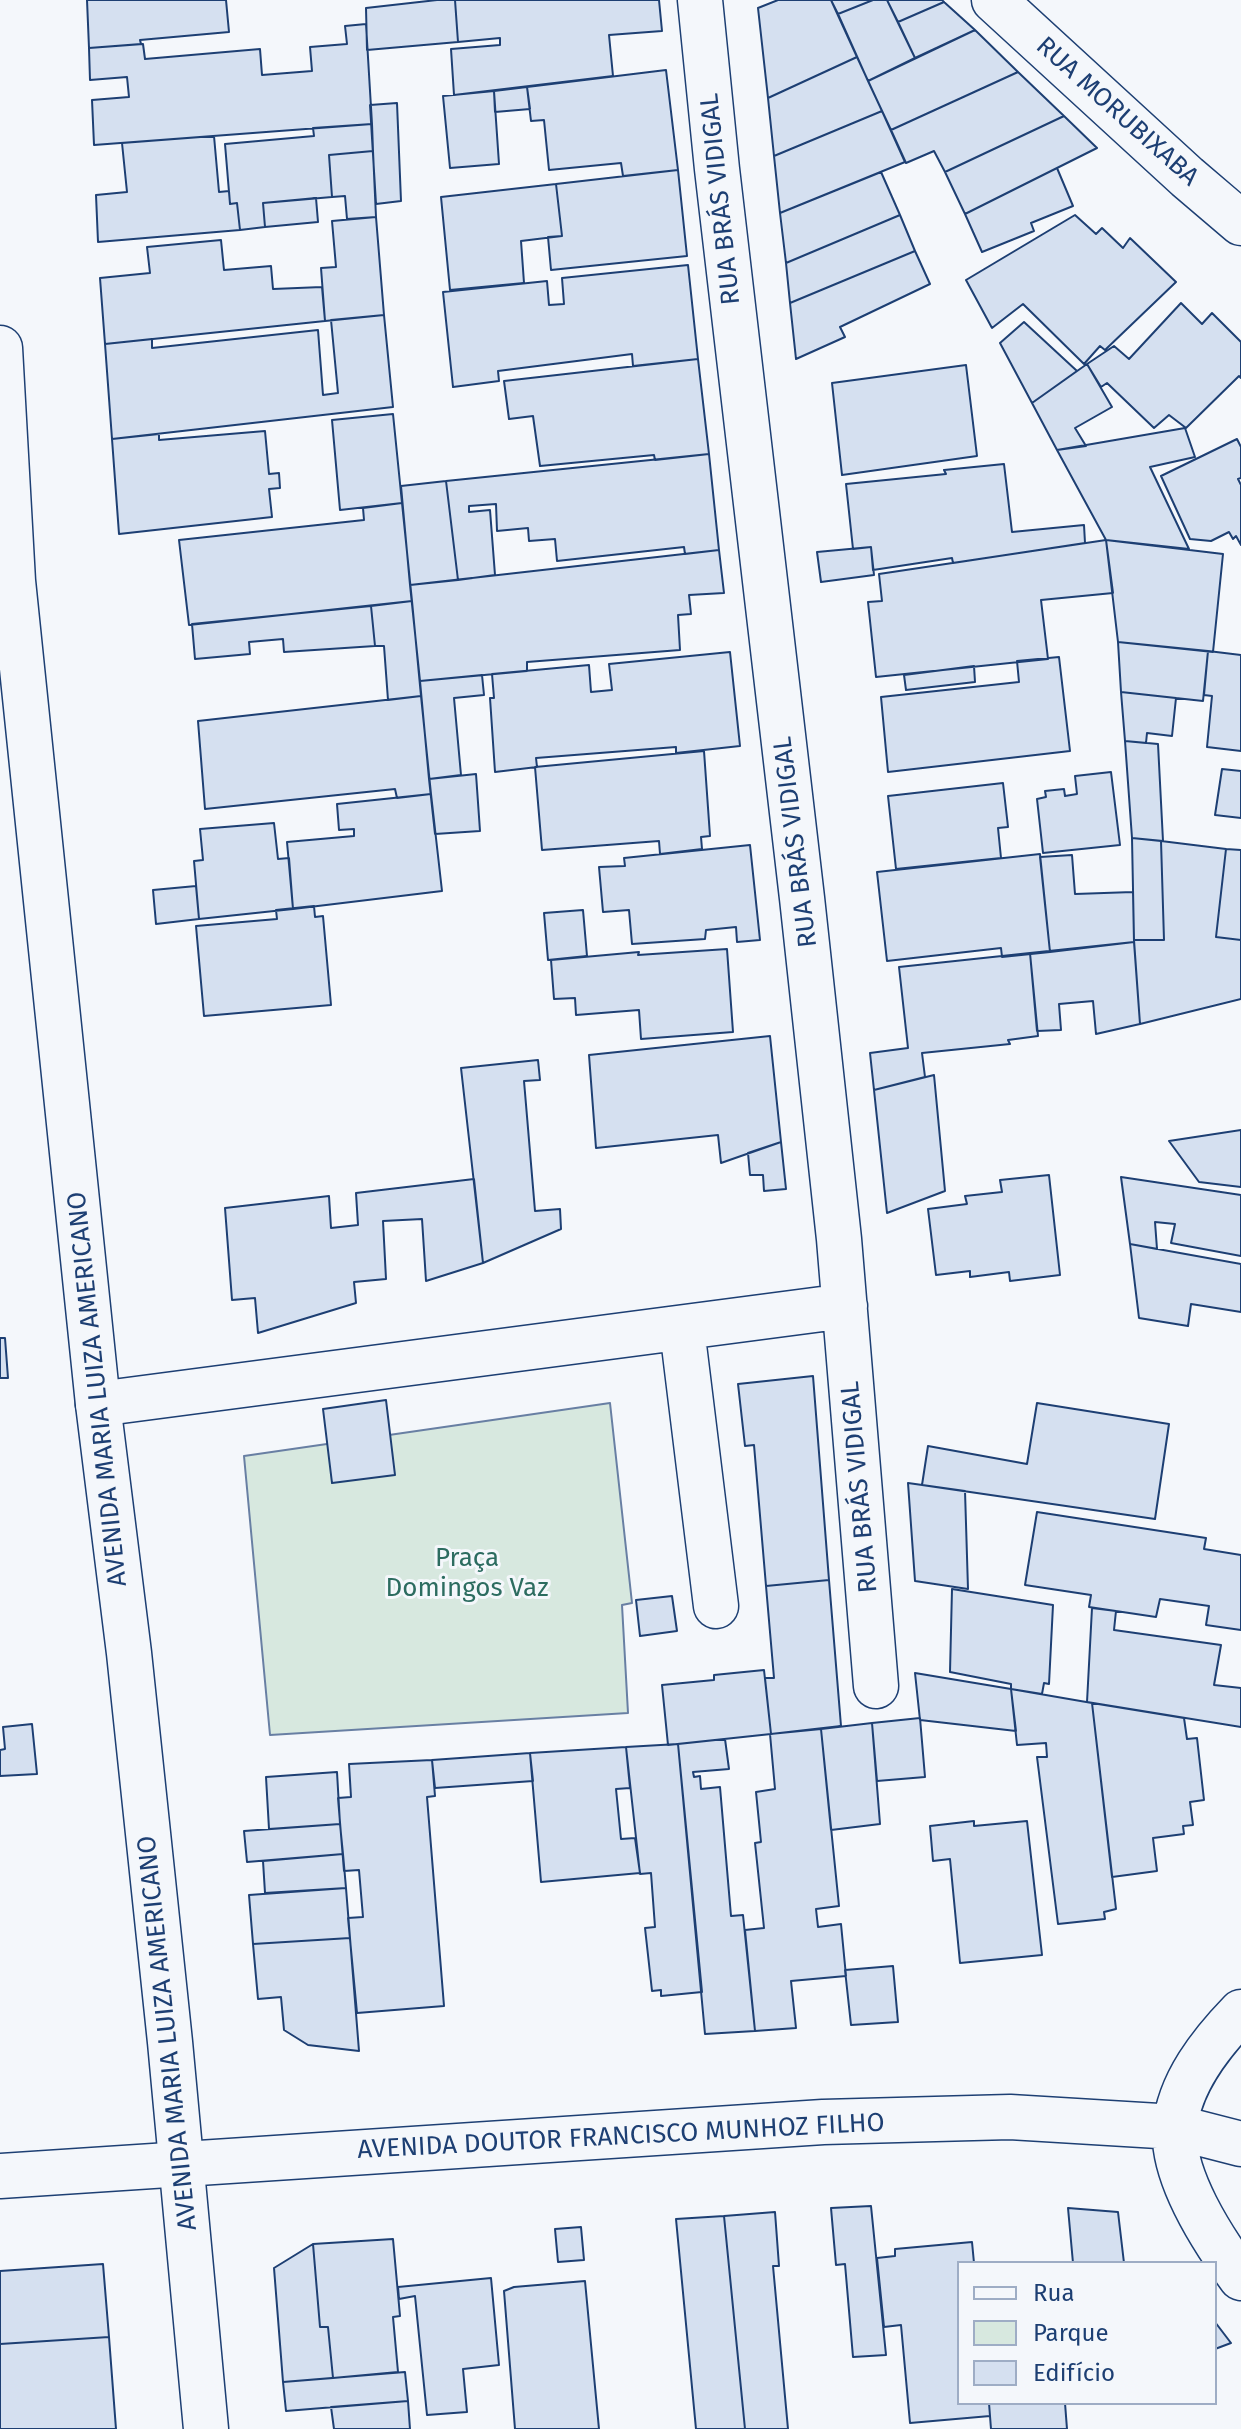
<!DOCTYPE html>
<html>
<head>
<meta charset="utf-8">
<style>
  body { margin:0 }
  #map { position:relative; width:1241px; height:2429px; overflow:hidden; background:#f4f7fb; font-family:"Fira Sans",sans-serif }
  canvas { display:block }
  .legend { position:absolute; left:957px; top:2261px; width:260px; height:144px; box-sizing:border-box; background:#f4f7fb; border:2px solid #9eadc5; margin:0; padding:10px 14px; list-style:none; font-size:24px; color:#1d3f73 }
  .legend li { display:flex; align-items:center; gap:16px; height:40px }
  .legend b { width:40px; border:2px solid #9eadc5 }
</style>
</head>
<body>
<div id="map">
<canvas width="1241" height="2429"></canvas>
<ul class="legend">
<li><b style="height:10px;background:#f4f7fb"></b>Rua</li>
<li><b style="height:22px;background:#d7e8df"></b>Parque</li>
<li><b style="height:22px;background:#d5e0f0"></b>Edifício</li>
</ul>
</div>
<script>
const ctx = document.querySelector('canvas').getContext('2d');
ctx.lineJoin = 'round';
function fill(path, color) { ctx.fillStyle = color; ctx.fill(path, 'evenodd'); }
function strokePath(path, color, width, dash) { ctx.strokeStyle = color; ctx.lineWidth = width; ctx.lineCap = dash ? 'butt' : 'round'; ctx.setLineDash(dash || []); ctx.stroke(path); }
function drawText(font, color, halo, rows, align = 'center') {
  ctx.font = font + ' "Fira Sans",sans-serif'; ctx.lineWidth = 6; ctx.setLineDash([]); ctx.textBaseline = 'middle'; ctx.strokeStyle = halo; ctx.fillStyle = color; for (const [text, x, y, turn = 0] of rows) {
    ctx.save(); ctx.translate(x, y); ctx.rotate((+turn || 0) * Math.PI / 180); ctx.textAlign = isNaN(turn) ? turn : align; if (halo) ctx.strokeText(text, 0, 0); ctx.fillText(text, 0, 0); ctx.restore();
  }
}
const green = new Path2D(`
  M610,1403L632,1603L622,1605L628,1713L270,1735L244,1456Z`);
fill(green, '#d7e8df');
strokePath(green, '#687fa3', 2);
const building = new Path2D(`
  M87,0H226L229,32L140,40L141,44L89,48Z
  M437,0H455L458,42L367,50L366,8Z
  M455,0H659L662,31L609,35L613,76L454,95L451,49L500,45V38L458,42Z
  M778,0H831L857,57L768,98L758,8Z
  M831,0H873L838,14Z
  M873,0H887L915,58L868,81L838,14Z
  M887,0H942L944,2L898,22Z
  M944,2L975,30L915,58L898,22Z
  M366,24L372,124L94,145L92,100L129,97L127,77L90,80L89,48L143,44L145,59L260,49L262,75L312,71L310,47L347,44L345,26Z
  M975,30L1018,72L891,130L868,81Z
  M857,57L882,111L774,156L768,98Z
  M666,70L678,170L623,176L621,163L549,170L544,120L531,121L527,87Z
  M1018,72L1064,116L945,172L934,151L906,163L891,130Z
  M527,87L530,109L495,112L494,91Z
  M494,91L499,164L450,168L443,96Z
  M397,103L401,201L376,204L370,105Z
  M882,111L905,162L780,213L774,156Z
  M1064,116L1097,148L965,214L945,172Z
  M372,124L373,151L329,155L332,197L263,203L265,227L240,230L237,203L230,204L225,144L314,136L313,128Z
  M214,136L219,192L229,191L230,204L237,203L240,230L98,242L96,195L127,192L122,143Z
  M373,151L376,217L347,219L345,196L332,197L329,155Z
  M1057,168L1073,206L1031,223L1034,231L982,252L965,214Z
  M678,170L687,256L551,270L548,237L562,236L556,184Z
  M881,172L900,215L786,263L780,213Z
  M556,184L562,236L521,241L524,283L450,290L441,197Z
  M316,198L318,222L265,227L263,203Z
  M900,215L915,251L790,303L786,263Z
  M1075,215L1096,234L1102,228L1123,248L1130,238L1176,282L1105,350L1100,346L1084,364L1023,304L992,328L966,280Z
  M376,217L384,315L325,321L321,268L336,267L332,221Z
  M221,240L224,270L271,266L273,289L322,287L325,321L105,344L100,278L150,273L147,247Z
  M915,251L930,284L840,327L845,337L796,359L790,303Z
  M688,265L698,359L633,366L632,354L498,371L499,381L453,387L443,292L547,281L549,305L564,304L562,278Z
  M1181,303L1202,324L1212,313L1241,342V378L1239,376L1186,428L1169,415L1154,428L1107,383L1101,387L1087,364L1114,346L1129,359Z
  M384,315L393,407L112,439L105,344L152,339V348L318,330L323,395L338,393L331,320Z
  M1024,322L1077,371L1032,403L1000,343Z
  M698,359L709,454L655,460L654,455L540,466L533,416L509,419L504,381Z
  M1087,364L1112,407L1075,428L1086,446L1057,450L1032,403Z
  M966,365L977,456L842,475L832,383Z
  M393,414L402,503L340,510L332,420Z
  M1185,428L1195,457L1150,467L1189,549L1106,540L1057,450Z
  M265,431L269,474L279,473L280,488L269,489L272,517L119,534L112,439L159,434V440Z
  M1237,439L1241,447V478L1238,479L1241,485V545L1236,536L1233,539L1229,532L1211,541L1190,539L1161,476Z
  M709,454L719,550L685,554L684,547L557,561L555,539L529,541L528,528L497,531L496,504L469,506V512L490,510L495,575L458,580L446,481Z
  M1004,464L1012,532L1084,525L1085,543L953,563L952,558L873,570L871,547L853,549L846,484L946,474L944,470Z
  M446,481L458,580L410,585L401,486Z
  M402,503L412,601L189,625L179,540L364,520L363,508Z
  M1106,540L1113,593L1041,600L1048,659L876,677L868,602L882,601L879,574Z
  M1106,540L1223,554L1213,652L1118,642Z
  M871,547L874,575L821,582L817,552Z
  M719,550L724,593L689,595L691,614L678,615L680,650L527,662V671L420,681L410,585Z
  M412,601L421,696L388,700L384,646H375L371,606Z
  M371,606L375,646L284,652L283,639L249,642L250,654L195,659L192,624Z
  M1118,642L1208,651L1203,701L1121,692Z
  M1208,651L1241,655V751L1207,747L1212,696L1204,695Z
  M730,652L740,746L676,753V747L536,758L537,767L495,772L490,698H494L492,674L589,665L591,692L612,690L609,664Z
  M1059,657L1070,751L888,772L881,697L1019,682L1017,661Z
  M974,666L975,682L906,690L904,675Z
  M482,675L484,695L454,698L461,775L429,779L420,681Z
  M1121,692L1176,698L1172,736L1147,733L1146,743L1125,741Z
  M421,696L431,794L397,798L395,789L205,809L198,721Z
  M1125,741L1158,744L1163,841L1132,838Z
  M704,751L710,836L701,837L702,849L660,854L659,841L542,850L535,767Z
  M1222,769L1241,771V818L1215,815Z
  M1111,772L1120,845L1043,853L1037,799L1046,797L1045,791L1064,789L1065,796L1077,794L1075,776Z
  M476,774L480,831L435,834L429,779Z
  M1003,783L1008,827L998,828L1001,858L896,869L888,796Z
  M431,794L442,891L293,909L287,842L354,836V829L339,830L337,804Z
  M274,823L278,859L289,858L293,909L199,919L194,861L203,860L200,829Z
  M1132,838L1161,841L1164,940H1134Z
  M1161,841L1226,849L1216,937L1241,940V999L1140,1024L1134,940H1164Z
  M750,845L760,940L737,942L736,927L706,930L705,939L632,944L629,910L603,912L599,867L625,866L624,858Z
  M1226,849L1241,850V940L1216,937Z
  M1040,854L1050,952L1002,957L1001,948L887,961L877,872Z
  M1072,855L1075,894L1133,892L1134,942L1050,952L1040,857Z
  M196,886L199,919L156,924L153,890Z
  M314,906L315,917L323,916L331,1005L204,1016L196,926L277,919L276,910Z
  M583,910L587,956L548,960L544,913Z
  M1134,942L1140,1024L1096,1034L1093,1001L1059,1004L1061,1030L1037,1031L1030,953Z
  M727,949L733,1032L641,1039L639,1010L576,1015L575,998L554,999L551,960L639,952L638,955Z
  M1030,953L1038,1036L1008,1040L1010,1044L922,1053L925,1077L874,1090L870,1053L908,1048L899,967Z
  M770,1036L781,1142L721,1163L718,1135L596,1148L589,1055Z
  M538,1060L540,1080L524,1081L535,1211L560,1209L561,1229L483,1263L461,1068Z
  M934,1075L945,1191L887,1213L874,1090Z
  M1241,1130V1187L1199,1182L1169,1141Z
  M781,1142L786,1189L764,1191L763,1175H750L748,1153Z
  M1049,1175L1060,1275L1010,1281L1009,1272L970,1277V1271L936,1275L928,1209L967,1204L965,1196L1002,1192L1000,1180Z
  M1121,1177L1241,1195V1256L1171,1243L1175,1224L1155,1222L1157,1249L1130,1244Z
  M474,1179L483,1263L426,1281L422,1219L383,1221L386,1279L354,1282L356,1303L258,1333L255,1298L232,1300L225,1208L329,1196L331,1228L358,1225L356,1193Z
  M1130,1244L1241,1264V1312L1191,1304L1188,1326L1139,1318Z
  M0,1338H5L8,1378H0Z
  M813,1376L829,1580L766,1586L754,1445L745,1446L738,1384Z
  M386,1400L395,1475L332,1483L323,1409Z
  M1037,1403L1169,1424L1155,1519L922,1485L928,1446L1027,1464Z
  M908,1483L965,1491L968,1589L915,1581Z
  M1037,1512L1206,1538L1204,1549L1241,1555V1630L1206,1625L1209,1606L1160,1599L1156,1617L1089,1607L1091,1595L1025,1585Z
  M829,1580L841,1726L771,1734L765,1678H774L766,1586Z
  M952,1589L1053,1605L1049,1684L1044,1683L1042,1694L1011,1689V1684L950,1672Z
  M672,1596L677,1631L640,1636L636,1600Z
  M1092,1608L1116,1611L1114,1630L1221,1645L1214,1685L1241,1688V1727L1087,1702Z
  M764,1670L771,1734L668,1745L662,1685L714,1680V1675Z
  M915,1673L1011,1689L1016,1731L920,1720Z
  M1011,1689L1092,1703L1116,1909L1104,1912L1105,1919L1058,1924L1037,1757H1047L1046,1743L1017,1745Z
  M1092,1703L1184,1718L1187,1739L1197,1738L1204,1800L1190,1802L1193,1825L1183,1826L1184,1834L1153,1838L1157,1871L1112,1877Z
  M920,1718L925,1777L877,1781L872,1723Z
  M872,1723L880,1824L831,1830L821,1729Z
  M32,1724L37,1774L0,1776V1750L5,1749L3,1727Z
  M821,1729L839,1906L816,1909L818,1927L841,1924L846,1976L791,1981L796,2028L755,2031L745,1930L764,1928L755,1843L761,1842L756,1792L775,1789L770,1734Z
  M725,1739L729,1769L693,1772L694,1777L700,1776L701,1789L720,1787L731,1916L743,1915L755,2031L705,2034L678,1744Z
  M678,1744L702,1992L661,1996V1990L652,1991L645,1928L655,1927L651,1873L640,1874L626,1747Z
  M626,1747L630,1788L616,1789L621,1839L635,1838L640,1873L541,1882L530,1753Z
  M530,1753L533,1781L435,1788L432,1760Z
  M432,1760L435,1796L427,1797L444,2006L357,2013L348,1918L363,1917L359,1870L344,1871L338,1798L351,1797L349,1764Z
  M337,1772L340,1824L269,1829L266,1777Z
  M974,1821V1826L1027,1821L1042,1955L960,1963L950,1859L933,1861L930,1826Z
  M340,1824L343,1854L247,1862L244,1831Z
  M343,1854L346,1888L265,1893L263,1861Z
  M346,1888L350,1938L253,1944L249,1895Z
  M350,1938L359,2051L308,2045L284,2030L281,1997L258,1999L253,1944Z
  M893,1966L898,2022L851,2025L845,1970Z
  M871,2206L886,2355L853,2357L845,2264L836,2265L831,2208Z
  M1068,2208L1118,2212L1124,2263H1073Z
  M775,2212L779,2266H773L788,2429H745L724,2216Z
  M724,2216L745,2429H696L676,2219Z
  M581,2227L584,2260L558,2262L555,2229Z
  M393,2239L400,2316L393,2317L398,2372L333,2378L328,2327H320L313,2244Z
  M972,2242L974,2263H959V2403H989L990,2416L910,2423L901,2325L884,2327L877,2258L895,2256V2249Z
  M313,2244L320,2327H328L333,2378L283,2382L274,2268Z
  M103,2264L109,2337L0,2344V2271Z
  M491,2278L499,2365L463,2369L467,2412L427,2415L415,2296L399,2299L398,2287Z
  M585,2281L599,2429H515L504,2291L514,2287Z
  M1215,2322L1231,2343L1215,2349Z
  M109,2337L116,2429H0V2344Z
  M405,2372L408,2401L286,2411L283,2382Z
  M408,2401L410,2429H334L331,2407Z
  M989,2403H1065L1067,2429H991Z`);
fill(building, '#d5e0f0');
strokePath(building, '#1d3f73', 2);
const minor = new Path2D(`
  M700,0L717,169L802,898L839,1239L876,1686
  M994,0L1187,177L1241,223
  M682,1329L716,1606
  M98,1404L845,1306
  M1241,2012C1211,2043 1179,2083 1175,2128C1171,2176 1213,2240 1241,2278
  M0,2176L823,2122L1010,2117L1175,2127L1241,2144`);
const major = new Path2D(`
  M0,348L13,581L98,1404L129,1653L170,2042L206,2429`);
strokePath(minor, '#1d3f73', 47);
strokePath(major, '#1d3f73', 47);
strokePath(minor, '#f4f7fb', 44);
strokePath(major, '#f4f7fb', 44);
drawText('26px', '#1d3f73', '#f4f7fb', [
  ["RUA MORUBIXABA",1117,112,42],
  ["RUA BRÁS VIDIGAL",721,199,-96],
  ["RUA BRÁS VIDIGAL",796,842,-97],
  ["AVENIDA MARIA LUIZA AMERICANO",98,1389,-96],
  ["RUA BRÁS VIDIGAL",860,1487,-95],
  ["AVENIDA MARIA LUIZA AMERICANO",168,2033,-96],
  ["AVENIDA DOUTOR FRANCISCO MUNHOZ FILHO",621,2137,-3]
]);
drawText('26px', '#2c6c60', '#f4f7fb', [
  ["Praça",467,1559],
  ["Domingos Vaz",467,1589]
]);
</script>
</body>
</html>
